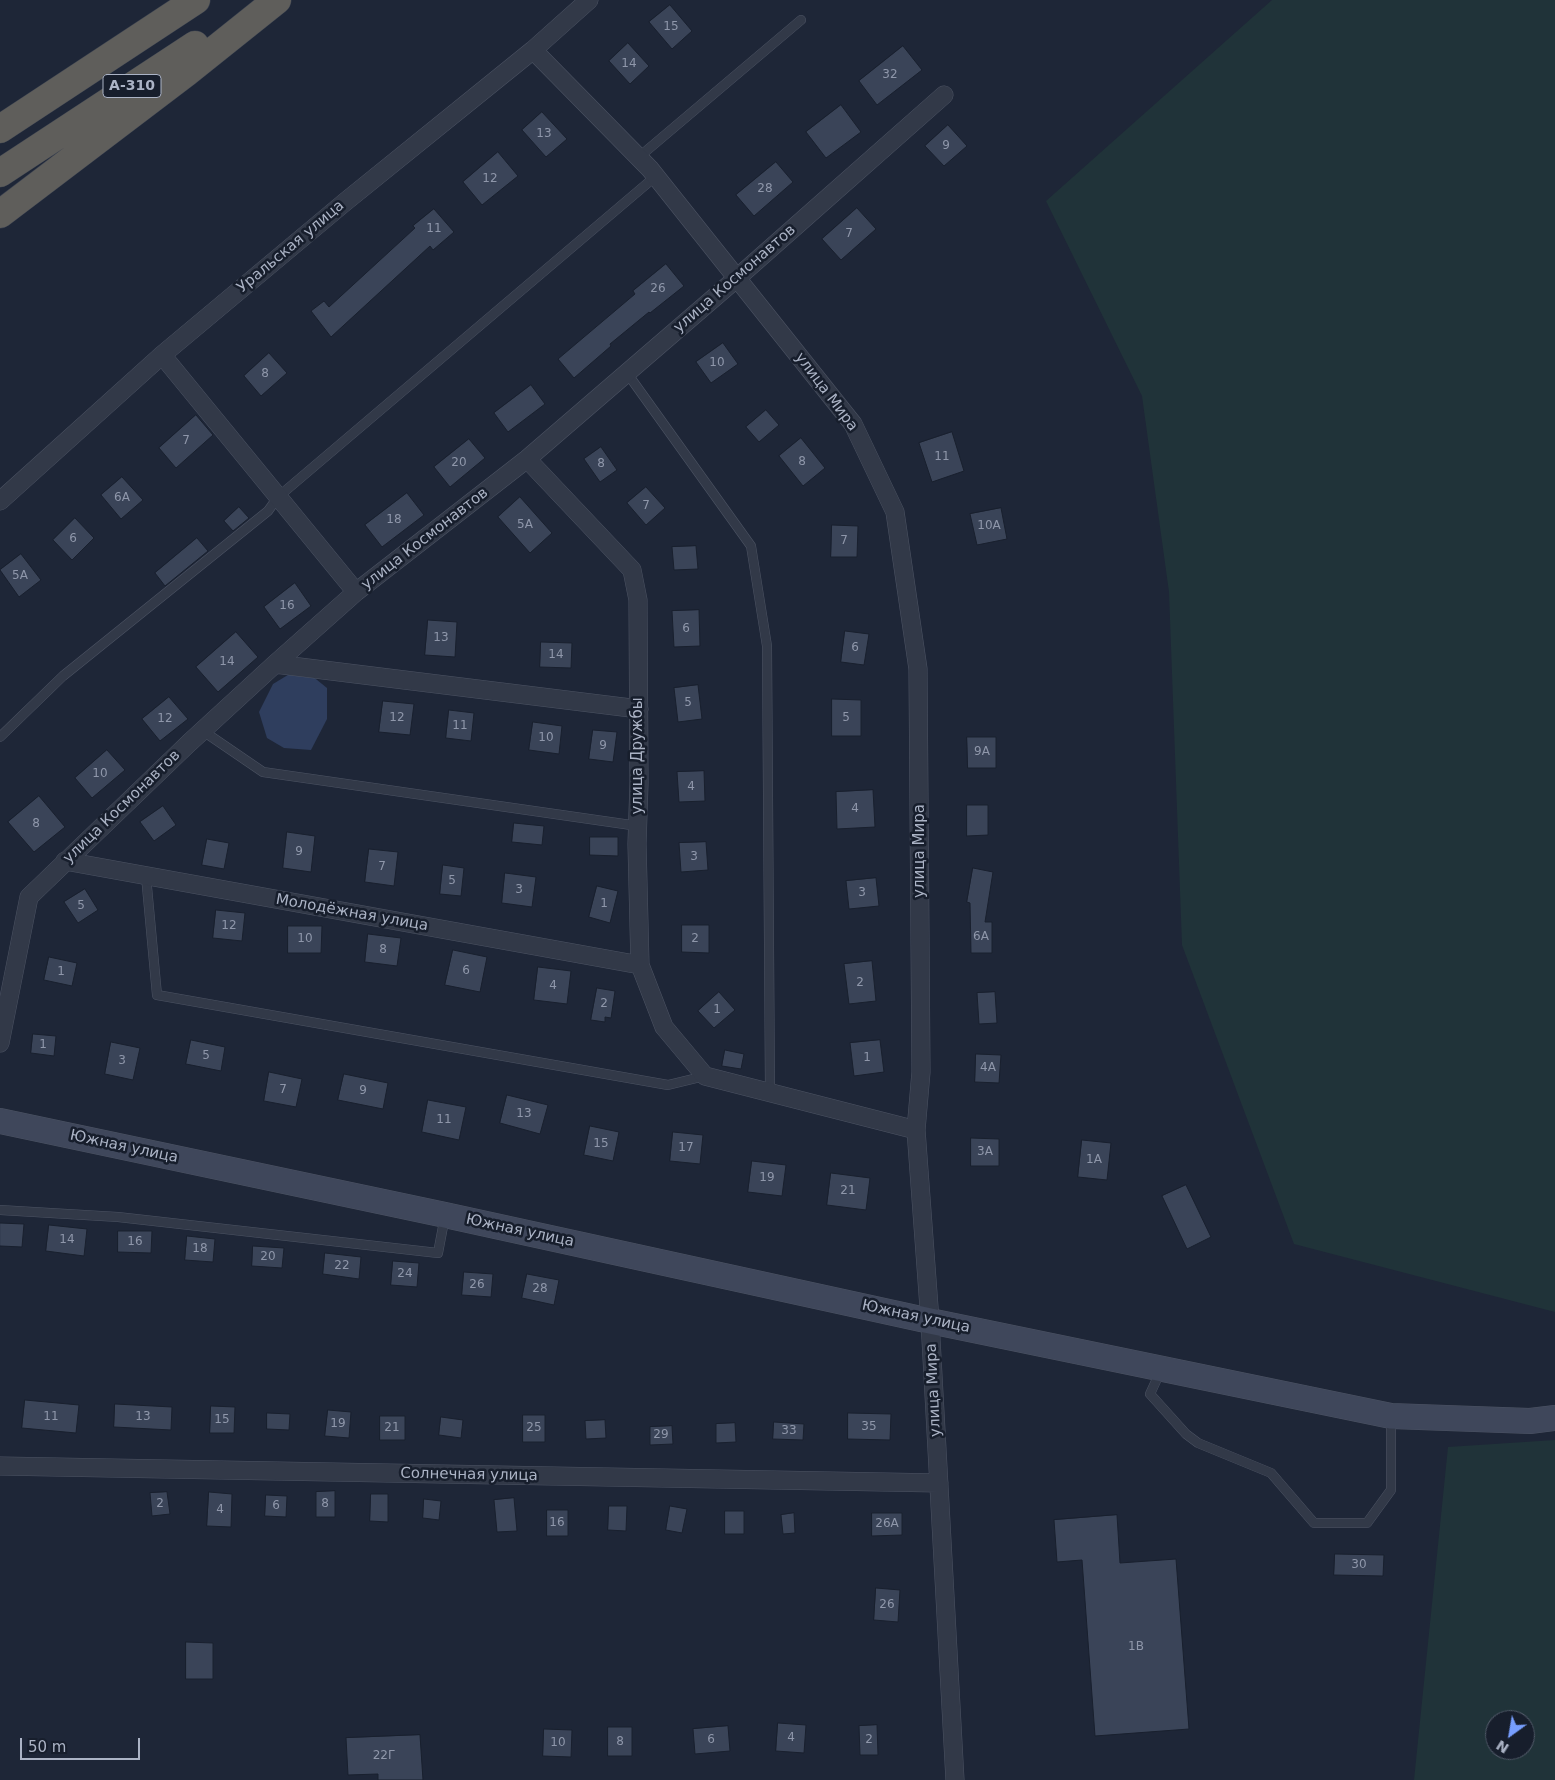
<!DOCTYPE html>
<html>
<head>
<meta charset="utf-8">
<style>
  body { margin:0 }
  #map { position:relative; width:1555px; height:1780px; overflow:hidden; background:#1e2637; font-family:"DejaVu Sans",sans-serif }
  canvas { display:block }
  .north { position:absolute; left:1485px; top:1710px; width:50px; height:50px; box-sizing:border-box; background:#171e2c; border:1px solid #525a69; border-radius:50%; rotate:212deg; font-size:14px; font-weight:700; line-height:20px; text-align:center; color:#abb3c5 }
  .north::after { content:''; display:block; margin:auto; width:18px; height:22px; background:#779efe; clip-path:polygon(50% 0,100% 100%,50% 72%,0 100%) }
  .scale { position:absolute; left:20px; top:1738px; width:120px; height:22px; box-sizing:border-box; border:2px solid #abb3c5; border-top:0; padding-left:6px; font-size:15px; line-height:18px; white-space:nowrap; color:#abb3c5; -webkit-text-stroke:4px #171e2c; paint-order:stroke }
</style>
</head>
<body>
<div id="map">
<canvas width="1555" height="1780"></canvas>
<div class="north">N</div>
<div class="scale">50 m</div>
</div>
<script>
const ctx = document.querySelector('canvas').getContext('2d');
ctx.lineJoin = 'round';
function fill(path, color) { ctx.fillStyle = color; ctx.fill(path, 'evenodd'); }
function strokePath(path, color, width, dash) { ctx.strokeStyle = color; ctx.lineWidth = width; ctx.lineCap = dash ? 'butt' : 'round'; ctx.setLineDash(dash || []); ctx.stroke(path); }
function drawText(font, color, halo, rows, align = 'center') {
  ctx.font = font + ' "DejaVu Sans",sans-serif'; ctx.lineWidth = 5; ctx.setLineDash([]); ctx.textBaseline = 'middle'; ctx.strokeStyle = halo; ctx.fillStyle = color; for (const [text, x, y, turn = 0] of rows) {
    ctx.save(); ctx.translate(x, y); ctx.rotate((+turn || 0) * Math.PI / 180); ctx.textAlign = isNaN(turn) ? turn : align; if (halo) ctx.strokeText(text, 0, 0); ctx.fillText(text, 0, 0); ctx.restore();
  }
}
fill(new Path2D(`
  M1272,0H1555V1312L1294,1244L1182,945L1169,592L1142,396L1046,201Z
  M1555,1440V1780H1414L1448,1447ZM1495,1720H1525V1750H1495Z`), '#203339');
fill(new Path2D(`
  M301,667L327,688V719L311,750L284,748L267,738L259,712L273,684Z`), '#2f3e5e');
const building = new Path2D(`
  M670,5L692,31L672,49L649,22Z
  M628,43L649,66L630,84L609,61Z
  M903,46L922,70L877,105L859,81Z
  M841,105L861,132L826,158L806,132Z
  M542,112L567,139L546,157L522,130Z
  M948,125L967,146L944,166L925,146Z
  M498,152L518,176L482,205L463,182Z
  M776,162L793,182L754,216L736,195Z
  M857,208L876,229L841,260L822,239Z
  M434,209L454,232L433,250L430,246L331,337L311,311L324,301L329,307L415,228L413,226Z
  M666,264L684,286L650,313L649,312L610,344L611,346L574,378L558,359L635,294L633,291Z
  M723,343L738,364L711,383L696,362Z
  M269,353L287,373L261,396L244,376Z
  M531,385L545,404L508,432L494,413Z
  M766,410L779,425L759,442L746,427Z
  M196,415L213,435L176,468L159,448Z
  M952,432L964,471L932,482L919,443Z
  M801,438L825,468L803,486L779,456Z
  M469,439L485,458L450,487L434,467Z
  M601,447L617,470L600,482L584,459Z
  M122,477L143,500L121,519L101,495Z
  M646,487L665,508L646,525L627,503Z
  M407,493L424,515L382,547L365,525Z
  M520,497L552,533L530,553L498,517Z
  M239,507L249,518L233,531L224,521Z
  M1001,508L1007,539L977,545L970,514Z
  M75,518L94,538L72,560L53,540Z
  M832,525L858,526L857,557H831Z
  M197,538L208,551L165,586L155,573Z
  M696,546L698,569L674,570L672,547Z
  M21,554L41,580L19,597L0,570Z
  M295,583L311,606L280,629L264,607Z
  M699,610L700,646L674,647L672,611Z
  M428,620L457,622L455,657L425,655Z
  M845,631L869,634L864,665L841,662Z
  M236,632L258,657L218,692L196,667Z
  M541,642L572,643L571,668L540,667Z
  M698,685L702,719L678,722L674,688Z
  M169,697L188,719L160,741L142,719Z
  M832,699L861,700V736H832Z
  M383,701L414,704L410,735L379,732Z
  M449,710L474,713L471,741L446,738Z
  M533,722L562,726L559,754L529,750Z
  M593,730L617,732L613,762L589,759Z
  M967,737H996V768H968Z
  M107,750L125,770L92,798L75,778Z
  M704,771L705,801L679,802L677,772Z
  M873,790L875,827L837,829L836,792Z
  M39,796L65,827L34,852L8,822Z
  M967,805H988V835L967,836Z
  M163,806L176,825L154,841L140,822Z
  M514,823L544,826L542,845L512,842Z
  M287,832L315,836L311,872L283,868Z
  M590,837H618V856L590,855Z
  M207,839L229,843L224,869L202,865Z
  M706,842L708,870L681,872L679,843Z
  M369,849L398,852L394,886L365,882Z
  M443,865L464,868L461,896L440,894Z
  M973,868L993,872L985,922H992V953H971L970,903L967,902Z
  M505,873L536,877L532,907L502,903Z
  M876,878L879,906L849,909L846,881Z
  M597,886L618,891L610,923L589,917Z
  M85,889L98,910L78,923L64,902Z
  M216,910L245,913L242,941L213,938Z
  M682,925H709V953L682,952Z
  M288,926H322L321,953H288Z
  M368,934L401,938L397,966L365,962Z
  M453,950L487,957L480,992L445,985Z
  M49,957L77,963L72,986L44,980Z
  M872,961L876,1001L849,1004L844,964Z
  M538,967L571,971L567,1004L534,1000Z
  M597,988L615,991L611,1018L605,1017V1022L591,1020Z
  M719,992L735,1010L714,1028L698,1011Z
  M995,992L997,1023L979,1024L977,993Z
  M33,1034L56,1036L54,1056L31,1053Z
  M191,1040L225,1047L221,1071L186,1064Z
  M880,1040L884,1072L854,1076L850,1043Z
  M111,1042L140,1048L133,1080L105,1074Z
  M725,1050L744,1054L741,1069L722,1066Z
  M976,1054L1001,1055L999,1083L975,1082Z
  M269,1072L302,1079L296,1107L264,1101Z
  M344,1074L388,1083L383,1109L338,1100Z
  M507,1095L548,1105L540,1134L500,1123Z
  M428,1100L466,1107L459,1140L422,1132Z
  M590,1126L619,1132L613,1161L584,1155Z
  M673,1132L703,1135L700,1164L670,1161Z
  M971,1138L999,1139V1166H971Z
  M1082,1140L1111,1143L1107,1180L1078,1177Z
  M752,1161L786,1165L782,1196L748,1192Z
  M831,1173L870,1178L866,1210L827,1205Z
  M1186,1185L1211,1237L1187,1249L1162,1196Z
  M0,1223L24,1224L22,1247L0,1246Z
  M49,1225L87,1229L84,1256L46,1251Z
  M118,1231H152L151,1253L118,1252Z
  M187,1236L215,1239L213,1262L185,1260Z
  M253,1246L284,1248L282,1268L252,1266Z
  M325,1253L361,1257L359,1279L323,1274Z
  M393,1261L419,1263L417,1287L391,1285Z
  M464,1272L493,1274L491,1297L462,1295Z
  M527,1274L559,1280L554,1305L522,1298Z
  M25,1400L79,1405L76,1433L22,1428Z
  M115,1404L172,1407L171,1430L114,1427Z
  M211,1406L235,1407L234,1433H210Z
  M328,1410L351,1412L349,1438L325,1436Z
  M267,1413L290,1414L289,1430L267,1429Z
  M848,1413L891,1414L890,1440L848,1439Z
  M523,1415H545V1442H523Z
  M380,1416H405V1440H380Z
  M441,1417L463,1420L461,1438L439,1435Z
  M605,1420L606,1438L586,1439L585,1421Z
  M774,1422L804,1424L803,1440L773,1439Z
  M735,1423L736,1442L716,1443V1424Z
  M672,1426L673,1444L650,1445V1427Z
  M335,1491V1517H316V1492Z
  M167,1492L170,1514L152,1516L150,1493Z
  M209,1492L232,1494L231,1527L207,1526Z
  M371,1494H388V1522L370,1521Z
  M266,1495L287,1496L286,1517L265,1516Z
  M514,1498L517,1531L497,1532L494,1500Z
  M424,1499L441,1501L439,1520L423,1518Z
  M609,1506H627L626,1531L608,1530Z
  M670,1506L687,1509L682,1533L666,1530Z
  M547,1510H568V1536H547Z
  M725,1511H744V1534H725Z
  M794,1513L795,1533L783,1534L781,1515Z
  M872,1513H902V1535L872,1536Z
  M1117,1515L1120,1563L1176,1559L1189,1729L1095,1736L1082,1560L1057,1562L1054,1520Z
  M1335,1554L1384,1555L1383,1576L1334,1575Z
  M876,1588L900,1590L898,1622L874,1620Z
  M186,1642L213,1643V1679H186Z
  M778,1723L806,1725L804,1753L776,1751Z
  M877,1725L878,1755H860L859,1726Z
  M728,1726L730,1751L695,1754L693,1729Z
  M608,1727H632V1756H608Z
  M544,1729L572,1730L571,1757L543,1756Z
  M420,1735L423,1780H378V1774L348,1775L346,1738Z`);
fill(building, '#3a4458');
strokePath(building, '#19202e', 1);
const service = new Path2D(`
  M639,157L801,20
  M627,373L751,546L767,646L770,1093
  M203,731L263,772L638,826
  M0,737L63,676L268,511L278,497L656,176
  M146,876L157,995L668,1085L705,1076
  M0,1210L118,1217L438,1253L445,1216
  M1161,1370L1150,1394L1186,1434L1198,1443L1271,1473L1314,1523H1367L1391,1490V1418`);
const minor = new Path2D(`
  M533,50L650,169L853,424L895,512L918,669L921,1072L916,1130L930,1321L955,1780
  M162,355L356,592
  M527,459L632,570L638,600L639,783L637,844L640,965L664,1027L705,1076L916,1130
  M0,501L162,355L345,202L533,50L589,0
  M275,664L639,709
  M65,861L640,965
  M0,1043L29,897L189,743L275,664L356,592L527,459L737,278L944,95
  M0,1466L939,1483`);
const secondary = new Path2D(`
  M0,1121L445,1215L930,1321L1391,1416L1530,1421L1555,1418`);
const trunk = new Path2D(`
  M0,129L196,0
  M0,173L195,45
  M0,214L187,72L277,0`);
strokePath(service, '#4c5363', 10);
strokePath(minor, '#4c5363', 19);
strokePath(secondary, '#4c5363', 26);
strokePath(trunk, '#39404f', 29);
strokePath(service, '#323948', 9);
strokePath(minor, '#323948', 18);
strokePath(secondary, '#3f475b', 25);
strokePath(trunk, '#5f5e5b', 28);
drawText('12px', '#8f97aa', null, [
  ["15",671,27],
  ["14",629,64],
  ["32",890,75],
  ["13",544,134],
  ["9",946,146],
  ["12",490,179],
  ["28",765,189],
  ["11",434,229],
  ["7",849,234],
  ["26",658,289],
  ["10",717,363],
  ["8",265,374],
  ["7",186,441],
  ["11",942,457],
  ["8",802,462],
  ["20",459,463],
  ["8",601,464],
  ["6А",122,498],
  ["7",646,506],
  ["18",394,520],
  ["5А",525,525],
  ["10А",989,526],
  ["6",73,539],
  ["7",844,541],
  ["5А",20,576],
  ["16",287,606],
  ["6",686,629],
  ["13",441,638],
  ["6",855,648],
  ["14",556,655],
  ["14",227,662],
  ["5",688,703],
  ["12",397,718],
  ["5",846,718],
  ["12",165,719],
  ["11",460,726],
  ["10",546,738],
  ["9",603,746],
  ["9А",982,752],
  ["10",100,774],
  ["4",691,787],
  ["4",855,809],
  ["8",36,824],
  ["9",299,852],
  ["3",694,857],
  ["7",382,867],
  ["5",452,881],
  ["3",519,890],
  ["3",862,893],
  ["1",604,904],
  ["5",81,906],
  ["12",229,926],
  ["6А",981,937],
  ["10",305,939],
  ["2",695,939],
  ["8",383,950],
  ["6",466,971],
  ["1",61,972],
  ["2",860,983],
  ["4",553,986],
  ["2",604,1004],
  ["1",717,1010],
  ["1",43,1045],
  ["5",206,1056],
  ["1",867,1058],
  ["3",122,1061],
  ["4А",988,1068],
  ["7",283,1090],
  ["9",363,1091],
  ["13",524,1114],
  ["11",444,1120],
  ["15",601,1144],
  ["17",686,1148],
  ["3А",985,1152],
  ["1А",1094,1160],
  ["19",767,1178],
  ["21",848,1191],
  ["14",67,1240],
  ["16",135,1242],
  ["18",200,1249],
  ["20",268,1257],
  ["22",342,1266],
  ["24",405,1274],
  ["26",477,1285],
  ["28",540,1289],
  ["11",51,1417],
  ["13",143,1417],
  ["15",222,1420],
  ["19",338,1424],
  ["35",869,1427],
  ["21",392,1428],
  ["25",534,1428],
  ["33",789,1431],
  ["29",661,1435],
  ["2",160,1504],
  ["8",325,1504],
  ["6",276,1506],
  ["4",220,1510],
  ["16",557,1523],
  ["26А",887,1524],
  ["30",1359,1565],
  ["26",887,1605],
  ["1В",1136,1647],
  ["4",791,1738],
  ["6",711,1740],
  ["2",869,1740],
  ["8",620,1742],
  ["10",558,1743],
  ["22Г",384,1756]
]);
for (const [x, y, w] of [
  [132,86,58]
]) { const box = new Path2D(); box.roundRect(x - w / 2, y - 11.5, w, 23, 4); ctx.fillStyle = '#171e2c'; ctx.fill(box); strokePath(box, '#abb3c5', 1); }
drawText('bold 14px', '#abb3c5', null, [
  ["А-310",132,86]
]);
drawText('15px', '#abb3c5', '#171e2c', [
  ["Уральская улица",291,247,-40],
  ["улица Космонавтов",735,279,-41],
  ["улица Мира",826,392,53],
  ["улица Космонавтов",425,539,-38],
  ["улица Дружбы",638,756,-90],
  ["улица Космонавтов",122,807,-44],
  ["улица Мира",920,851,-90],
  ["Молодёжная улица",352,913,10],
  ["Южная улица",124,1147,12],
  ["Южная улица",520,1231,12],
  ["Южная улица",916,1317,12],
  ["улица Мира",934,1390,-93],
  ["Солнечная улица",469,1475,1]
]);
</script>
</body>
</html>
